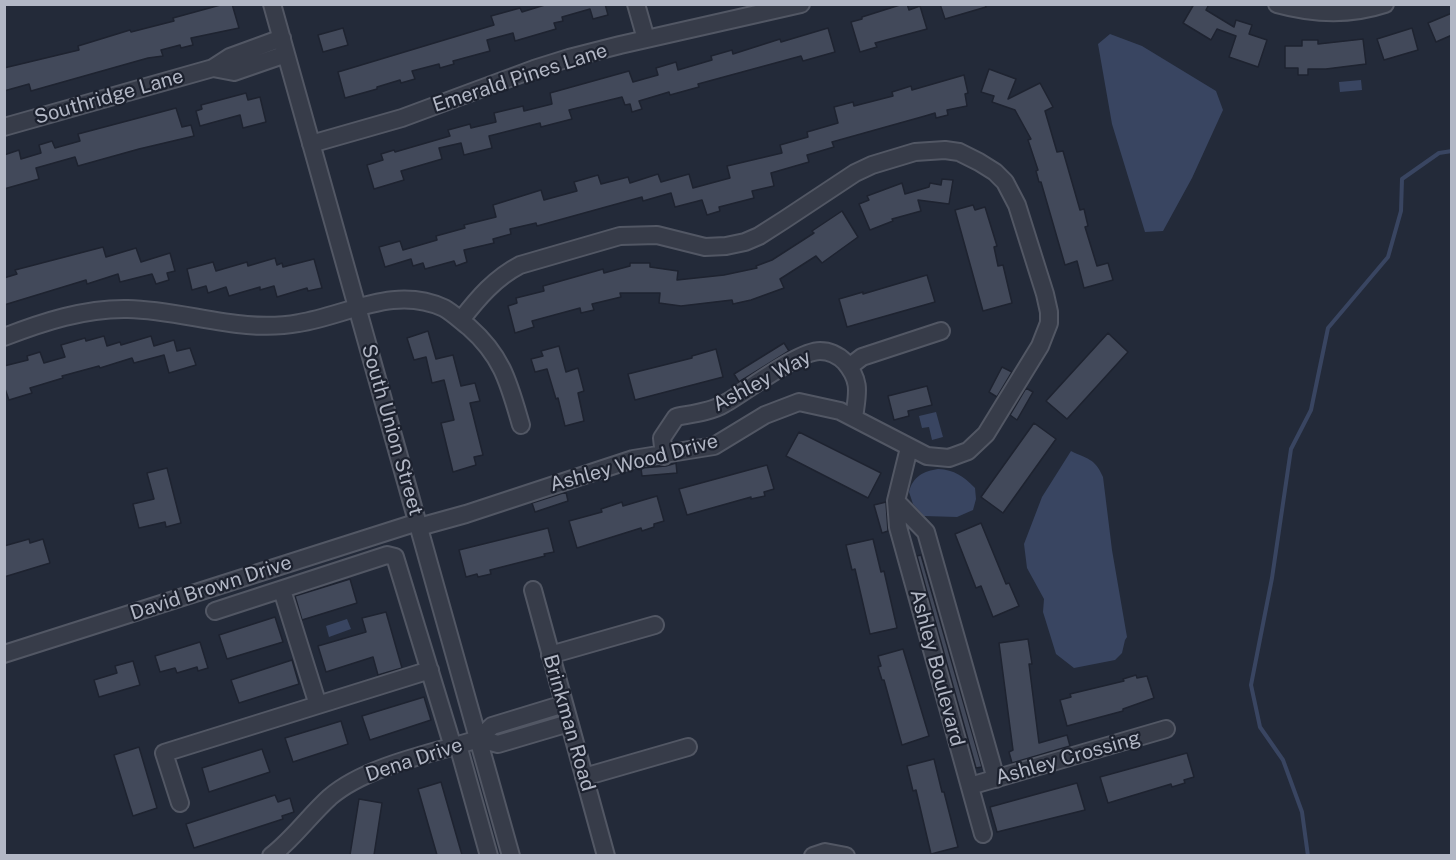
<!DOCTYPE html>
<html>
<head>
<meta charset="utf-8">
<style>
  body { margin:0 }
  #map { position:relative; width:1456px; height:860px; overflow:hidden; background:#232a39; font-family:"Public Sans",sans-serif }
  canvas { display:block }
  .frame { position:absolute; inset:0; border:6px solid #b2b7c5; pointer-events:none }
</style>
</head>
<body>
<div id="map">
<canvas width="1456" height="860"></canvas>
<div class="frame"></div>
</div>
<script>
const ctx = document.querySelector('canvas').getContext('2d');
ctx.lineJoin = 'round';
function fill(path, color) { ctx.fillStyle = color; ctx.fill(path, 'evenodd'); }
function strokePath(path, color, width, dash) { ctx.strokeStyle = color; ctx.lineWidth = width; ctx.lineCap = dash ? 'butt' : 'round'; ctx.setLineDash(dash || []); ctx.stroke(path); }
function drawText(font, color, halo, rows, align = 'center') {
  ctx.font = font + ' "Public Sans",sans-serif'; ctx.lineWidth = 4.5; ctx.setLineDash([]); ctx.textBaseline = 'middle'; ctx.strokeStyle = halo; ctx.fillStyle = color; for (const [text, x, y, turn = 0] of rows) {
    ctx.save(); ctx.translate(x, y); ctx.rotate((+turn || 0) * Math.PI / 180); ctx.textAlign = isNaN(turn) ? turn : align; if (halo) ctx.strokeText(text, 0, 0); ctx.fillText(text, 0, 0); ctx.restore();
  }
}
fill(new Path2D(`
  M1110,34L1142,46L1216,91L1223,110L1192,178L1163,231L1145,232L1112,124L1098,44Z
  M1361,80L1362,90L1340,92L1339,82Z
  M936,412L943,437L932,440L929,427L922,428L919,416Z
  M1071,451C1087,459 1095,458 1103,477L1112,550L1127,637L1125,640L1122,653L1115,660L1074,668L1056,654L1043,612L1044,599L1027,568L1024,544L1042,497Z
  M938,469C955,470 963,476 975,488L976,499L973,510L957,517L924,516L913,504L909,492C913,476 924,471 938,469Z
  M347,619L351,629L329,637L326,626Z`), '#394561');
strokePath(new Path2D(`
  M1308,856L1302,812L1283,760L1260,727L1251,685L1272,578L1291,449L1311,410L1328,328L1388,257L1401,211L1402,179L1439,153L1452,151`), '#394561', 4);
const building = new Path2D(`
  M224,4H232L239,28L191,38L193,45L181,48L180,45L161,50L163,56L148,58L31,91L29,84L4,91V68L79,50L78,46L130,30L131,32L174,21L173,18Z
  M548,4H605L608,15L593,19L590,9L562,17L563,21L554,23L556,29L515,41L513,33L487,40L490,51L453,61L454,64L440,68L439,64L412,71L415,79L401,83L400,80L377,87V89L345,98L338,72L494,25L491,16L520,8L522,12Z
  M903,4H907L909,10L920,6L927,29L875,43L877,47L860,52L851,22L862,19V17Z
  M940,4H985L986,7L945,19Z
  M1194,4H1209L1206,10L1234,27L1236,20L1252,25L1249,34L1267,40L1258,67L1229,57L1236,36L1217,29L1211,40L1183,23Z
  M1452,13V35L1436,42L1428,23Z
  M343,28L348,45L323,52L318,35Z
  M828,28L835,52L803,61L801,56L698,84L699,87L670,95L669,92L639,101L642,109L632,112L630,104L625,105L622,97L569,110L572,119L541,127L540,123L489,136L492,148L464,155L461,143L439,148L442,159L401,171L404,180L374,189L367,165L383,160L381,154L394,150L395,152L450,136L448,130L470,124L471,128L496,122L494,113L523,106L524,111L552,104L550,93L629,71L633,82L658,75L656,68L676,62L678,70L712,60L711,56L732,50L733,54L780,39L781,42Z
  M1412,28L1418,50L1384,60L1377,39Z
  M1363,39L1366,64L1326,69H1308V75H1298V68H1285V46H1302V40H1318V44Z
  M989,69L1016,79L1008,99L1040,83L1053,107L1045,111L1057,152L1063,151L1080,210L1084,209L1088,226L1085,227L1097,266L1108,263L1113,280L1084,288L1077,261L1065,265L1041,182H1039L1036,171L1038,170L1028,140L1031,139L1015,110L992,102L994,96L981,92Z
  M964,75L968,93L965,94L967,106L947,110L948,115L936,118L935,113L925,116L832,142L834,147L807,155L809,162L771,173L774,186L752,191L754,198L719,207L720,211L707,215L702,200L675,207L671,193L643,201L642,197L537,226L536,223L510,229L511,234L493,239L494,243L464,250L467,262L456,266L454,261L425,269L423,263L413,266L411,259L385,267L379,247L400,241L403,250L437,240L436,236L465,228L464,225L496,217L493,205L541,190L544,200L577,191L574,182L598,175L601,184L628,177L630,183L658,174L661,182L689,174L693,188L730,178L727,166L782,153L780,145L808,137L807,132L838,123L834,107L853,102L854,106L893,96L892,92L911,86L912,90Z
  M246,93L248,100L260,97L266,122L243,128L240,115L200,126L196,111L202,109L201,105Z
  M176,108L182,127L191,125L194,136L139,149L78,166L75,157L36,168L39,179L4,189V155L19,150L21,159L41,153L39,145L52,141L55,148L80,141L78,134Z
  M942,179L953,180L949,204L918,200L921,211L892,219L893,221L870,230L859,204L869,200L867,196L902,183L905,194L929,187L930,183L941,185Z
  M973,205L975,210L985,207L997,246L994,247L998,266L1003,265L1012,303L983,311L955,210Z
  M842,211L858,237L822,263L816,256L780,279L784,288L751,300L733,304L732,300L681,306L659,303L660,293H620L621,297L592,304L594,310L581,313L580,308L532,321L534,327L515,333L508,306L517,303L516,298L544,291L543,286L603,269L604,273L630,266V263H650V267L678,271L677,280L724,275L757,268L756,266L772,260L814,233L812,231Z
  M103,247L106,257L136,248L141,262L170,253L175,271L167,273L169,280L156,284L152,274L120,282L118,274L87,284L86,280L4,305V278L17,274L15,270Z
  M275,258L277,265L282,263L283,267L314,259L322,288L308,291L307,288L277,297L274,286L260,290V287L229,296L226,287L208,293L206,286L192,290L187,269L213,262L216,271L247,262L248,266Z
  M927,275L935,302L847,327L839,299L863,292V294Z
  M428,331L436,359L453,355L461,386L475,383L480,401L470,403L483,455L474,457L476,465L453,472L441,423L454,420L444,380L432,383L426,357L414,360L407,338Z
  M1108,333L1128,352L1067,419L1046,401Z
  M104,336L107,346L120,342L121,345L151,336L154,346L174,340L177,351L190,348L196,365L169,373L164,355L134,363L132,358L100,368L99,366L62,376L63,378L30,388L32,393L9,400L4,386V366L28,360L27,356L40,352L44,363L65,357L61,345L85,338L86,341Z
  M784,343L789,351L739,382L734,374Z
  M559,346L566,372L578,368L584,391L578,393L584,421L565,426L558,398L556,399L547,369L535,372L531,359L543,356L541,351Z
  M716,349L723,377L635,400L628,374L692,358V356Z
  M1002,367L1012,372L997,397L989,392Z
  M927,386L932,405L908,411L909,416L894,420L888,396Z
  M1026,388L1033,392L1017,420L1010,415Z
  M1034,423L1056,439L1003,513L981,497Z
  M799,432L881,473L868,498L786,456Z
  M676,463L677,473L642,476L641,468L666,466Z
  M767,465L774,489L764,492L765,496L751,499V497L687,515L679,489Z
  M167,468L181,523L166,527L165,522L139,528L133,504L154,499L147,473Z
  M566,492L568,501L535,512L532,503Z
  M657,496L664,521L654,524V527L642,531L641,528L577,548L569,521L602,512L601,509L622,502L623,506Z
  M886,502L888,531L882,533L874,505Z
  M981,523L1006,584L1009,583L1019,606L993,617L981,586L976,588L955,534Z
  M548,528L554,552L544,554L545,556L490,570L491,574L478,577L477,574L466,577L459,550Z
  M29,539L30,543L43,539L50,563L4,577V546Z
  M873,539L881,572L884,571L897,628L870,634L855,569L852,570L846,545Z
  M921,555L982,767L976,768L917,556Z
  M350,579L357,603L302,620L295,596Z
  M386,612L402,668L378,675L373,657L326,672L318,646L366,632L362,618Z
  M275,617L283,642L227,659L219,635Z
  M1028,639L1032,664H1029L1039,743L1067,735L1070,746L1012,763L1009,752L1013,750L999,643Z
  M200,642L208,668L198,671L197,667L177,673L175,668L160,672L155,656Z
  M903,649L929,736L902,745L884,680H882L878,667L881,666L878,656Z
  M292,660L299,684L239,703L231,680Z
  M133,661L140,685L99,697L94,680L117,673L115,666Z
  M1136,675L1137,678L1147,676L1154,698L1123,709V711L1067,726L1060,700L1071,697L1070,694L1124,681L1123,679Z
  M424,697L431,720L370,740L362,716Z
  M341,721L348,744L293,762L285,738Z
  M139,747L157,808L133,816L114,755Z
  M262,749L270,772L209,792L202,768Z
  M1187,753L1194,777L1184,780L1185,783L1172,787L1171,784L1108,803L1100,777Z
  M934,759L942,792H944L958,847L931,854L916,790L913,791L907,766Z
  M441,782L462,855H437L418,789Z
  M1077,783L1085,810L997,832L990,807Z
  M275,795L278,802L290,798L294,812L282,816L283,819L194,848L186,824Z
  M359,799L382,803L374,855H350Z`);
fill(building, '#42495a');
strokePath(building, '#1e2330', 1.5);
const minor = new Path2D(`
  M272,4L511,856
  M636,4L646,39
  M1277,4C1313,14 1349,16 1385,4
  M213,68L234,72L286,54
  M4,127L213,68L230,57L282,38
  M311,144L402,118L534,69L569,58L620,45L801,4
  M4,337C43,322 85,308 128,309C185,310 241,334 299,323C348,315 394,285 444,308C453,313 461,321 469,327C503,357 509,384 521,425
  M849,367L862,357L941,331
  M909,448L896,501L898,527L983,834
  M664,456L662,438L676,417C691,414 711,412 724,404C746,392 798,351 820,351C830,351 838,355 845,362C862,382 857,394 854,418
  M896,501L926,532L996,779
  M419,527L466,514L633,459L714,446L765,415L799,402L840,411L927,456L949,458L968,451L986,434L1040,346L1049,323V312L1045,294L1017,205L1005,182L995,172L979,162L959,152L945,150L915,152L872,165L855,173L784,220L759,236L745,242L726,246L705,247L657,235L620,236L520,265C495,278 478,298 461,320
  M282,590L318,705
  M533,590L606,856
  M215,611L387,555L395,557L453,747
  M4,654L418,522
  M550,655L655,625
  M479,739L498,744L569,723
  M479,739L492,726L564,704
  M458,745L489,856
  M584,777L688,747
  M970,786L1166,729
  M180,803L164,753L430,670
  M271,856C294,838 309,816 330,797C366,766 433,753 479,739
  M813,856L825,852L846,856`);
strokePath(minor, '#525764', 20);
strokePath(minor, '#373c49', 16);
drawText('20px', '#b2b7c5', '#1c212e', [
  ["Emerald Pines Lane",520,78,-18],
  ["Southridge Lane",109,97,-16],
  ["Ashley Way",762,381,-28],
  ["South Union Street",392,430,74],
  ["Ashley Wood Drive",634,463,-15],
  ["David Brown Drive",211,588,-18],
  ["Ashley Boulevard",937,668,75],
  ["Brinkman Road",569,723,74],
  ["Ashley Crossing",1068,758,-16],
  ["Dena Drive",414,760,-18]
]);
</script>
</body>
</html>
